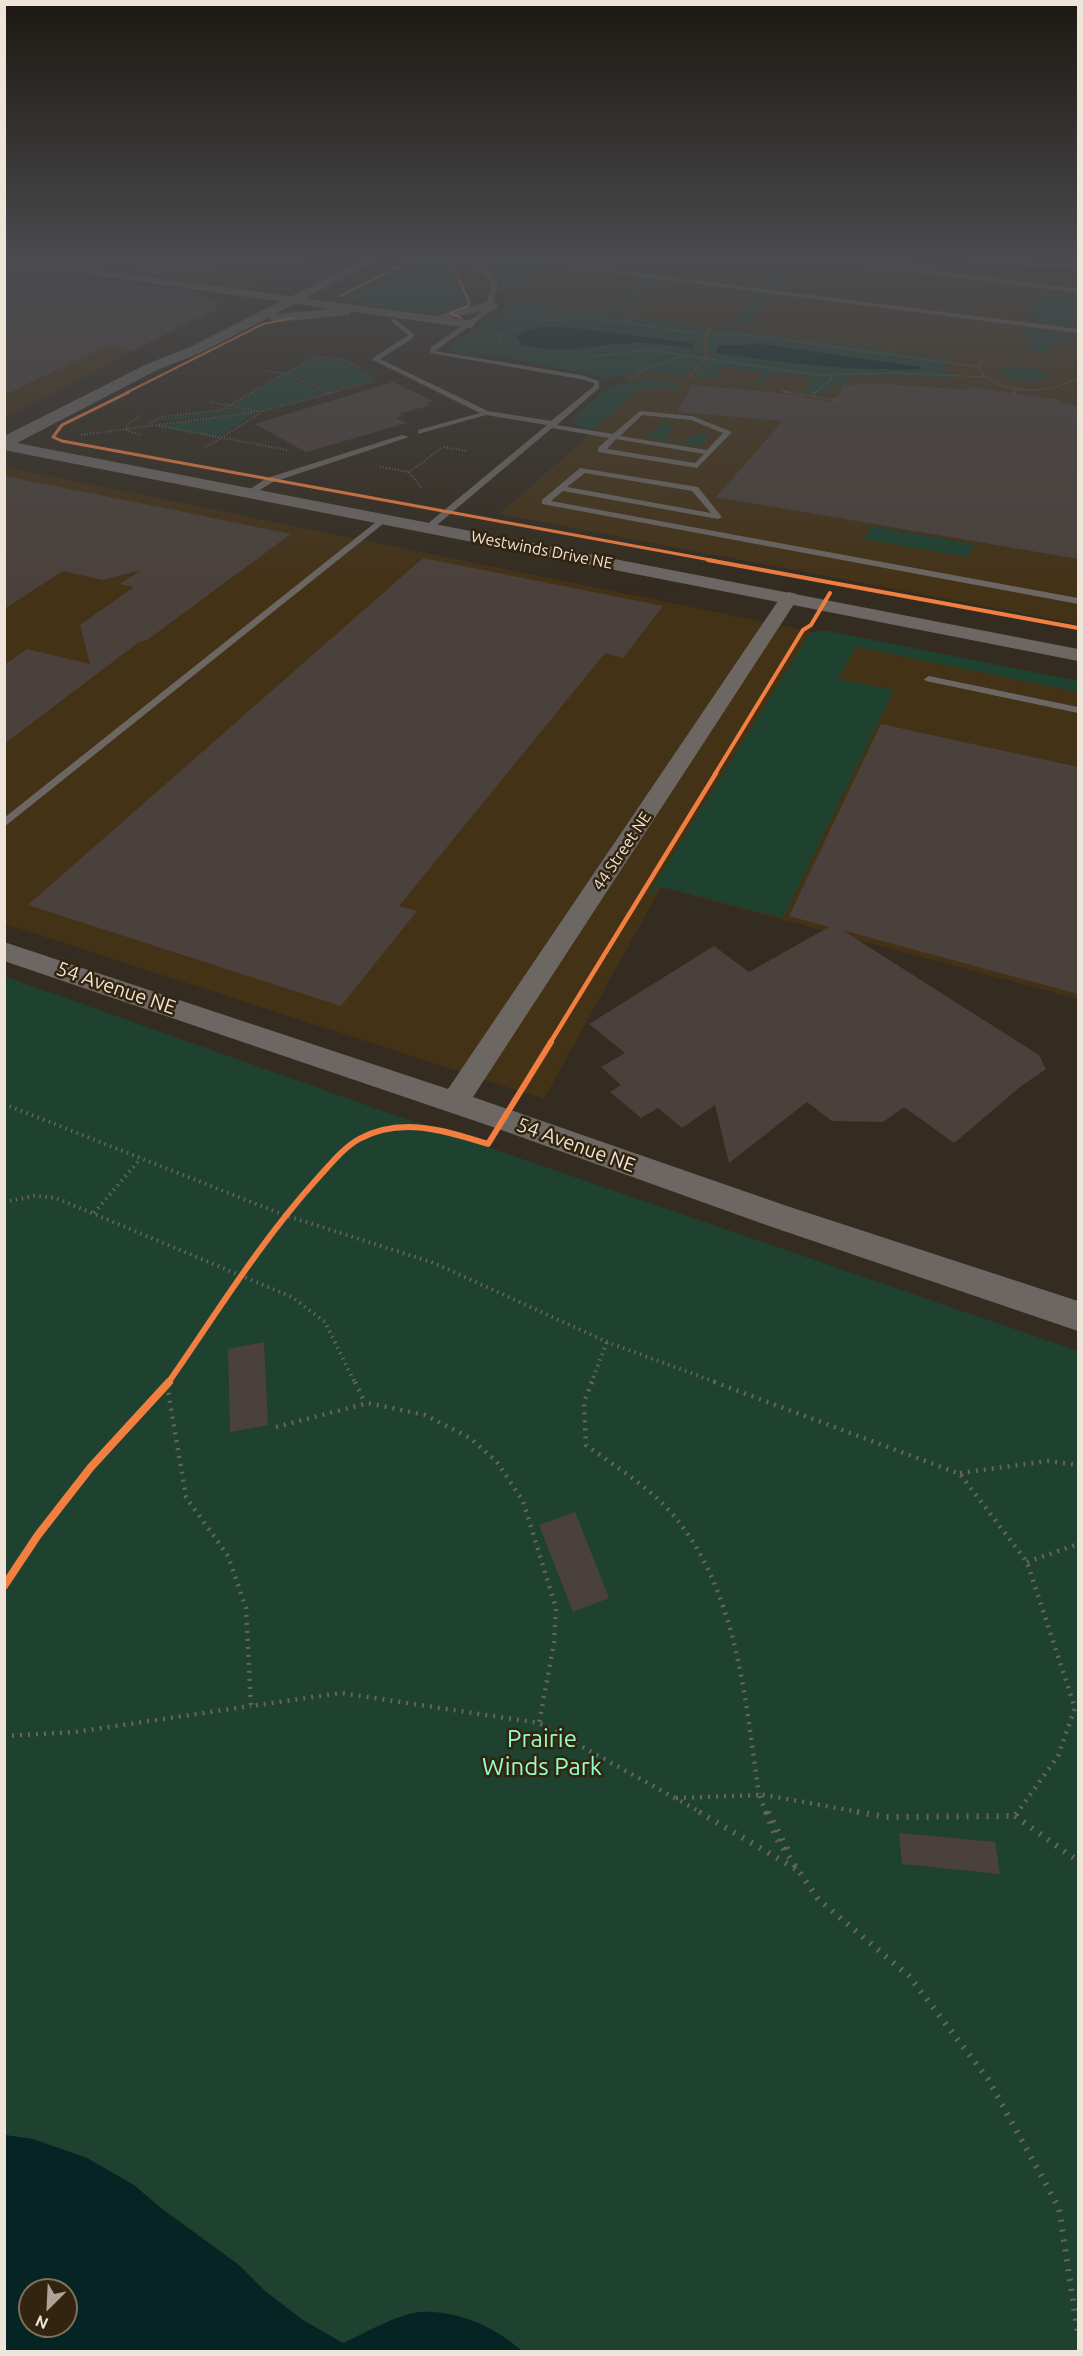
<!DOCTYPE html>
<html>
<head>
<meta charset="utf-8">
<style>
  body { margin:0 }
  #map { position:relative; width:1083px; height:2356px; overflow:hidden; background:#342c20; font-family:Ubuntu,sans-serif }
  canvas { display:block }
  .frame { position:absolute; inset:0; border:6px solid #eee4d7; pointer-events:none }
  .north { position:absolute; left:18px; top:2278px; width:60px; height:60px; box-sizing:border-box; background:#32240e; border:2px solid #7d715e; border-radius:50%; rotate:204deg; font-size:16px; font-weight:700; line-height:24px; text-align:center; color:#eee4d7 }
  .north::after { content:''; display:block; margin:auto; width:21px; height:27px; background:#ada497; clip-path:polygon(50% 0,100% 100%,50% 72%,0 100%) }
</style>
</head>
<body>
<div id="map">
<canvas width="1083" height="2356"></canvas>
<div class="frame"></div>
<div class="north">N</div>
</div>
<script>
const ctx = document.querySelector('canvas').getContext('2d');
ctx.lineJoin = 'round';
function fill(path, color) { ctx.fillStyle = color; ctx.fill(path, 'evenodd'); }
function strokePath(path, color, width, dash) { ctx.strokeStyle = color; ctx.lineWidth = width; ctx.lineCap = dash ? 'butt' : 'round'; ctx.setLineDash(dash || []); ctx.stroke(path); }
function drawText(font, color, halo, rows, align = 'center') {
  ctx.font = font + ' Ubuntu,sans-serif'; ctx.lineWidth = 5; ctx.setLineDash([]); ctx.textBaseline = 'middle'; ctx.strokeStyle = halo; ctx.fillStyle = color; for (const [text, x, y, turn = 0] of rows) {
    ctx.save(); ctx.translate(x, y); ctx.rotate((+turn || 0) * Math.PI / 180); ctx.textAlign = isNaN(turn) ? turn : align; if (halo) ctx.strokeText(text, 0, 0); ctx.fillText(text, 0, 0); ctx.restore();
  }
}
fill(new Path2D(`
  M5,259H314L252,290L104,269L86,277L223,301L226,305L5,417Z
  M457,259H893L1078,281V624L500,514L640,389L614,372L454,346L452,344L506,308L507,301L501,286L466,288Z
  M5,467L1078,686V999L661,887L544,1099L5,924Z`), '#443217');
fill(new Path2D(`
  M422,259H447C451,266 467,301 466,306C446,321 364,309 343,296L397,273Z
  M490,259H559L509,292L519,294L515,296L506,295L503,292Z
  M762,259L879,269L887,272L882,276H877L878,273L816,266L813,268L804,267L783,288L791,289L790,291L758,287L769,286L791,266L784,264L785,262Z
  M638,278L668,282H656L624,307L633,309L631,311L599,307L612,306L645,281L636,279Z
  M1057,292L1078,295L1077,323C1062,327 1039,327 1028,315L1040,295Z
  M753,293L784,297H772L744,323L753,325L751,327L719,323L732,322L760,296L751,294Z
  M510,300L707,326L702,334L704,360L686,375L655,373L604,378L567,371L533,362L503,357L463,355L450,350V346L506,308L507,301Z
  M714,327L949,359L945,370L953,380L911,376H853L842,386L832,385L824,395L804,393L814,380L802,378L803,375L771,374L760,386L753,385L764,373L725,367L713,380L693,377L708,360V335Z
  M1030,329L1056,331L1069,336L1070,341H1052L1046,353L1027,351L1032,340L1018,333Z
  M315,357L340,361L379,378L329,392L288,373Z
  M1023,366L1042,371L1047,376C1037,386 1013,382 1002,373L1005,368Z
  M285,375L325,393L263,410L233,405Z
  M647,379L678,382L676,389L651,387L647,390L640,389L594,430L581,427L572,421V419L610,386Z
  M230,407L257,411L154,422L160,419L222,411Z
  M255,413L217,437L163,427L168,424Z
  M666,421L673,428L665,440L683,443C690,436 700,430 709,437L702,445L695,446L647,438Z
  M872,526L974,544L968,557L864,539Z
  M823,630L1078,681V692L856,647L838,679L894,690L783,918L659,886L654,894L649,893L810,633Z
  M4,976L366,1105L1078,1351V2351H5ZM30,2290H66V2326H30Z`), '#1e4130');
fill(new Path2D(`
  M566,327L685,342L693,343L695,349C674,346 652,342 631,343C593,345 558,356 521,344L516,338C530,326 549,327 566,327Z
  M760,344L922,367C913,372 897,369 886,369C829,369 773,361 716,353L718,346Z
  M5,2135L33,2139L87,2158L134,2185L161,2208L239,2265L265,2291L303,2320L343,2343C363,2334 398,2314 420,2312C458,2310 495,2327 522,2351H5ZM30,2290H66V2326H30Z`), '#062424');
fill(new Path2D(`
  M61,259H247L200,281L56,261Z
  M35,270L200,293L219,308L133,350L107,346L4,395V282Z
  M393,382L433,401L426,403L431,405L399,414L402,416L396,418L407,423L306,452L255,424Z
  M883,384L967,390L968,387L1060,400L1059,403L1078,406V559L716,497L783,421L677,412L692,385L780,393L832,402L844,385Z
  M4,476L110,497L291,534L147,640L139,642L4,744V665L27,649L90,664L80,625L134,587L120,584L141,570L103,580L63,571L4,609Z
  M423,558L663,606L623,658L605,653L399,906L417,911L341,1006L28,905Z
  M881,724L1078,767V994L842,930L1039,1055L1046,1069L1020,1087L954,1143L904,1107L883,1122L832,1121L807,1102L729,1163L715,1105L682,1128L658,1108L641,1118L610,1092L621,1085L601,1067L625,1053L589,1024L714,946L749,972L829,927L789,916Z
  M264,1342L268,1425L230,1432L228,1349Z
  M575,1512L609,1598L573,1612L539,1525Z
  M899,1833L995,1842L1000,1874L902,1864Z`), '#4b413c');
strokePath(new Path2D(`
  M626,323L637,314
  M500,343L498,336C561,302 637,327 704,334C718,335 732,334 745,335C792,340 839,348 886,354
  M890,348L886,354L979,367
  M588,357L648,350L817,375L894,373L984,377
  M982,361L979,369C994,391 1031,393 1055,387C1063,385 1070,380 1078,380
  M347,362L360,368
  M265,371L287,374L329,393
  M639,377L636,373L681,356
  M687,379L706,359V334L713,324
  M781,391L794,393
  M251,393L316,356L348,361
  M329,393L374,381
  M814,393L830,381L833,374
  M1014,393L1017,388`), '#68635e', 1.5, [1, 1.5]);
strokePath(new Path2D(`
  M326,392L329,393
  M785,392L842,401
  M812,395L816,392
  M1013,395L1015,392
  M210,402L259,411
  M140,416L129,423L126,430L141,435
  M149,424L161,417L221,410L253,392
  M159,426L287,450
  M81,435L263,411L335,392
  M206,447L262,412
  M444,447L467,451
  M380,467L409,472L442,448
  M409,472L421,487`), '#68635e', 2, [1, 2]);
strokePath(new Path2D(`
  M4,1104L284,1215L434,1263L607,1342L718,1383
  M4,1202L34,1196L56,1198L292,1297L325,1322L355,1383
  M94,1213L141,1158
  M591,1383L607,1342`), '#68635e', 4, [1.5, 4.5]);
strokePath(new Path2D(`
  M355,1382L365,1403
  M592,1382L584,1402L586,1445C616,1467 651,1488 675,1517C738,1594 745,1700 759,1794
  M714,1382L960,1474L1027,1562L1075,1708L1058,1756L1017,1813
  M167,1385L186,1497L228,1556L246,1608L251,1706L341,1693L539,1723L702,1813
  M276,1427L368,1403L425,1415L470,1438L497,1462L523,1501L556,1608L554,1643L539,1723
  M960,1473L1048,1461L1078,1465
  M1027,1562L1078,1544
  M4,1736L75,1732L251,1706
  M676,1798L759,1795
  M766,1813L759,1794L865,1813`), '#68635e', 4.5, [2, 6]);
strokePath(new Path2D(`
  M699,1812L796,1869
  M766,1812L776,1838L818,1899L909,1976L988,2079L1059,2208L1078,2334
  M768,1812L791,1856
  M857,1812L886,1817L1015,1816L1018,1812
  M1015,1816L1078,1861`), '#68635e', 6, [2, 8]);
fill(new Path2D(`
  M470,259H476C482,271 493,274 498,286L494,296V309L435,351L581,375L599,381V388L557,425L613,434L640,411L692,416L732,432L697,468L598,452V448L609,438L552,428L431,530H425V526L547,425L486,415L418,434V430L480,413L373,360V358L408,335L391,321V319H395L415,335L409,341L380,359L488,411L551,421L594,386V383L580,379L430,353L431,347L488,308V296L492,286C488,274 476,271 470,259ZM642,415L691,420L723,433L707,450L620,436ZM616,439L704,454L695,463L607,449Z
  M806,259L901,266L1078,289V293Z
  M31,263L36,264L4,277V273Z
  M568,264L1078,329V333L566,267Z
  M402,435L409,437L273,482L251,495L244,493L267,478Z
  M580,468L698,487L722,517L718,519L563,491L551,501L1078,598V604L542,504V500ZM585,473L692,491L711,513L567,487Z
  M381,518L388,520L4,827V818Z
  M929,676L1078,707V713L926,681L924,679Z`), '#6c6763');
fill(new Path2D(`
  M4,259H22L435,316L492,301L498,305L496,308L450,318L473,321L475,324L473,327L469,328L4,263Z
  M789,592L796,594L798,598L473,1097L787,1206L1078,1301V1331L769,1226L493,1127L4,961V942L448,1089L780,598L782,594Z`), '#6c6763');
fill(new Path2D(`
  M365,259H380L275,314L344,308L349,309L350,312L349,315L276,322L271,321L270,317L200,353L157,370L17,443L1078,649V661L4,450V436L147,364L190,347Z`), '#6c6763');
strokePath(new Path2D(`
  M449,259L469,301L468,306L450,313L461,318
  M942,259L1078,267
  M340,296L415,259
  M126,393L263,324L293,318`), '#f27e40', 2);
strokePath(new Path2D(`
  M129,392L62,425L53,437L62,441L716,561`), '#f27e40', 3);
strokePath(new Path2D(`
  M708,560L1078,628
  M715,774L803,630L811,625L830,593`), '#f27e40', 4);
strokePath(new Path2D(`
  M550,1043L716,773`), '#f27e40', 4.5);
strokePath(new Path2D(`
  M168,1383C216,1314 260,1242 316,1180C329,1166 343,1148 359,1139C402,1116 446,1131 488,1144L551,1042`), '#f27e40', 6);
strokePath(new Path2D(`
  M4,1586L38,1535L91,1467L169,1382`), '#f27e40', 8);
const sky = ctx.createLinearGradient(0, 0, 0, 589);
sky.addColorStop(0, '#1d1812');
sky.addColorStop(0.44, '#4a4b4e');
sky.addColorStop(1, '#4a4b4e00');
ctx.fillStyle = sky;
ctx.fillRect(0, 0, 1083, 589);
drawText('16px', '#eee4d7', '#32240e', [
  ["Westwinds Drive NE",542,550,11],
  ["44 Street NE",622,851,-56]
]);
drawText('20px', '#eee4d7', '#32240e', [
  ["54 Avenue NE",116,988,19],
  ["54 Avenue NE",576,1145,20]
]);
drawText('24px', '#93feca', '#32240e', [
  ["Prairie",542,1739],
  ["Winds Park",542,1767]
]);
</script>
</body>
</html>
